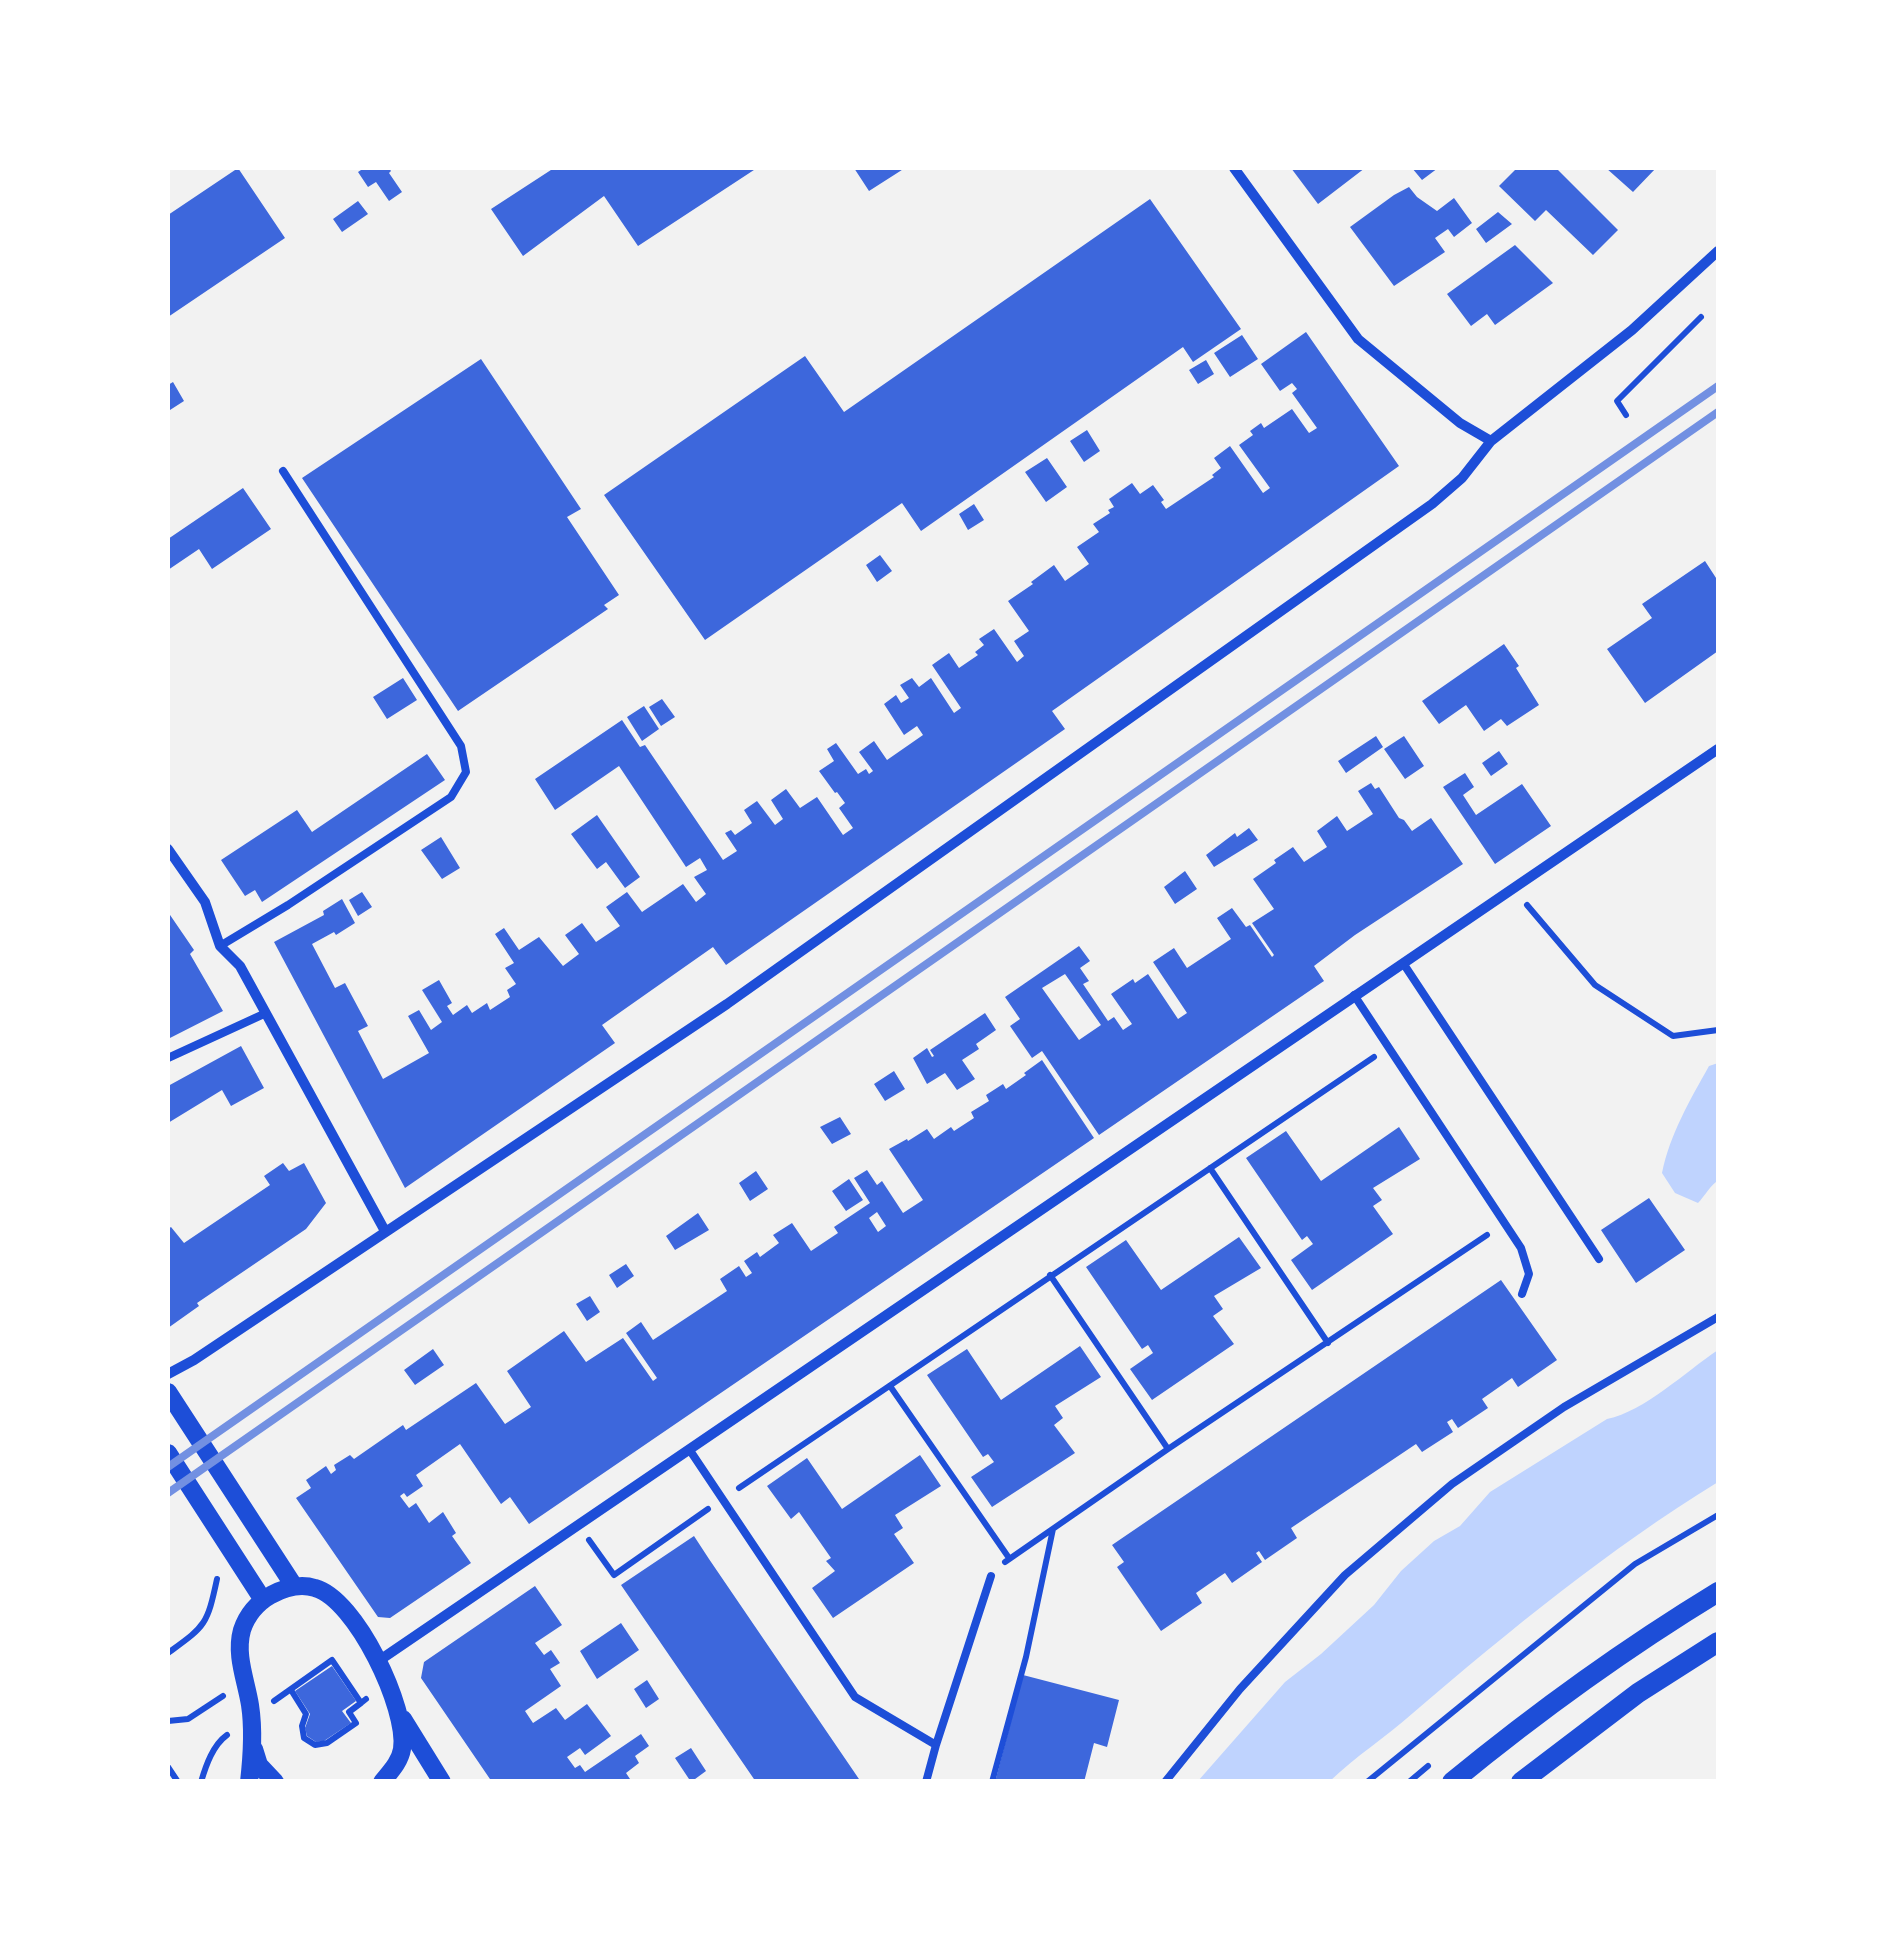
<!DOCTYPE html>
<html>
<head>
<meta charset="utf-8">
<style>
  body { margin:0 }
  #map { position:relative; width:1886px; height:1949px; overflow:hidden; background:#f2f2f2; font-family:Karla,sans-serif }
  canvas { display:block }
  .frame { position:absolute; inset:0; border:170px solid #fff; pointer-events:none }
</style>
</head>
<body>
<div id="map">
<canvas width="1886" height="1949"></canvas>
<div class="frame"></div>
</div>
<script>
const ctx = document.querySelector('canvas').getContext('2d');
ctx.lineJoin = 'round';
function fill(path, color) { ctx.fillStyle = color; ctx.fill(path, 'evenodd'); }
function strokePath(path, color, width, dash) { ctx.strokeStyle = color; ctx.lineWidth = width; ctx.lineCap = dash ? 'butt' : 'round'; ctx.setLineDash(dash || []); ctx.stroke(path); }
fill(new Path2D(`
  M1718,1063V1181C1712,1183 1704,1197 1698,1203L1675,1193L1662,1173C1670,1134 1690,1100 1709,1066Z
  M1718,1350V1482C1609,1549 1510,1630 1413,1713C1386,1737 1356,1756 1330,1781H1198L1285,1682L1321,1654L1374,1605L1401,1571L1434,1541L1460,1526L1490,1492L1607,1419C1645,1411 1685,1372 1718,1350Z`), '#bfd3fe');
fill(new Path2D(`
  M238,168L285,238L168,317V215Z
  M364,168H389L391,171L389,173L402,192L389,201L376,182L368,187L358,172Z
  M554,168H757L638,246L604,196L523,256L491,209Z
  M854,168H905L869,191Z
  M1291,168H1365L1318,204Z
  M1412,168H1438L1422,180Z
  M1517,168H1556L1618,230L1593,255L1546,210L1535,221L1499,186Z
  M1606,168H1656L1633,192Z
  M1409,187L1417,197L1437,211L1454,198L1472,223L1454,237L1448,229L1435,238L1445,252L1394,286L1350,227L1394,195Z
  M1150,199L1241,329L1193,362L1183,347L921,531L902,503L705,640L604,495L805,356L844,412Z
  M358,201L368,214L342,232L333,219Z
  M1498,212L1512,224L1486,243L1476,229Z
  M1515,245L1553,283L1495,325L1487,314L1471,326L1447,294Z
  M1306,332L1399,466L1052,711L1065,729L726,965L713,947L602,1025L615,1043L405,1188L274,942L324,915L323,911L342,899L355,923L336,935L334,932L312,944L335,988L345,983L368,1026L358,1031L383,1079L429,1053L408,1016L419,1010L431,1030L442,1022L422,990L439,980L452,1003L447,1006L453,1015L467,1005L472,1013L487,1003L490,1010L510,997L507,990L516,984L505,968L514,963L495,934L504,928L519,950L539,937L563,966L579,954L565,935L582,923L596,942L620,926L606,907L627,892L642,912L683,884L696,902L706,894L694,877L707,870L700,858L686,867L619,766L555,810L535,779L622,720L640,747L645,745L723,860L737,851L725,833L731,830L735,835L752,823L744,810L757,801L775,825L783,819L771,800L786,789L800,808L817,797L843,835L853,828L839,808L845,803L837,792L835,793L819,771L834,761L827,749L836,743L858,774L866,769L869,774L873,771L859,752L874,741L887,760L923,735L917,726L904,735L884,704L896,695L901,703L909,698L900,685L912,678L919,687L931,678L954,713L961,708L932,665L949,653L959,668L978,655L975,652L984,645L979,639L994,629L1017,662L1024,656L1014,641L1029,631L1008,601L1033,584L1031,582L1054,565L1065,581L1089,564L1077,547L1099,532L1093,524L1110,513L1108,510L1114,507L1109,499L1132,483L1140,494L1153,485L1164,500L1161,502L1166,509L1214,477L1212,475L1221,468L1214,458L1230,446L1263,493L1270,488L1239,445L1253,435L1250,431L1261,423L1264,428L1292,409L1309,433L1317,428L1292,393L1297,389L1292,383L1280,391L1261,364Z
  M1242,335L1258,359L1230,377L1214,353Z
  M481,359L581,509L567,517L619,595L604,605L608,609L458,711L302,478Z
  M1206,360L1214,374L1198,384L1189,370Z
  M173,382L184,401L170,410L168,407V385Z
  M1087,430L1100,451L1084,462L1070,441Z
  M1047,458L1067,487L1046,502L1025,472Z
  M243,488L271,529L212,569L199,549L168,570V539Z
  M974,504L984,520L968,530L959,514Z
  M880,555L892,571L877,582L866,565Z
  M1705,561L1718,581V651L1645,703L1607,649L1652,618L1642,604Z
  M1504,644L1519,666L1516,668L1539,705L1507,726L1501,719L1484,731L1466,705L1439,724L1422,701Z
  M403,678L417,700L387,719L373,697Z
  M662,699L675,717L661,726L649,707Z
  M644,706L659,729L642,741L627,717Z
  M1376,736L1383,747L1346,773L1338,761Z
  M1404,736L1424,766L1405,779L1384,749Z
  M1499,751L1508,764L1491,776L1482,763Z
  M427,754L445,780L262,902L255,890L245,896L221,860L297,810L312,832Z
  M1465,773L1474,787L1463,795L1476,815L1522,784L1551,826L1495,864L1443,787Z
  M1371,783L1375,789L1379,787L1399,818L1404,820L1412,831L1431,818L1463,864L1355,935L1314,966L1324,981L1321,983L1099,1135L1042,1051L1032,1058L1010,1026L1020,1019L1005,997L1079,946L1090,961L1080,968L1089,981L1083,984L1108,1021L1114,1017L1123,1030L1132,1024L1111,994L1133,979L1135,983L1148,974L1178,1019L1187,1013L1153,962L1174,948L1187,968L1231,939L1217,918L1232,908L1246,927L1250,925L1272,957L1274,955L1252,923L1274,909L1253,879L1276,863L1274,860L1293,847L1304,862L1327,847L1317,831L1337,816L1347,831L1373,814L1358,791ZM1065,974L1101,1025L1079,1040L1042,988Z
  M597,815L640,877L625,888L606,862L597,869L571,834Z
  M1249,828L1258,840L1214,867L1206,855L1235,833L1237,837Z
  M441,837L460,868L442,879L421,850Z
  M1185,871L1197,889L1175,904L1164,887Z
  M362,892L372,907L358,916L349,900Z
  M168,912L194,950L190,954L223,1011L168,1039Z
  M985,1013L996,1030L976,1044L979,1049L962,1060L975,1079L957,1090L945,1073L927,1084L913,1058L927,1048L932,1057L934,1056L930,1050Z
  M241,1046L264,1088L231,1106L222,1090L168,1123V1086Z
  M1042,1060L1094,1138L529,1524L510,1497L501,1504L460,1444L416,1475L423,1486L407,1497L404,1493L400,1496L409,1508L416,1503L429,1523L443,1512L456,1533L452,1536L471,1563L390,1618L378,1617L296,1498L311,1488L306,1480L326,1466L331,1474L336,1470L334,1465L350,1455L354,1459L403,1425L406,1430L476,1383L505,1424L531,1407L507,1371L564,1331L586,1362L623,1338L653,1381L657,1378L626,1333L641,1322L653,1340L727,1291L720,1279L739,1266L746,1277L752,1273L744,1261L757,1252L760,1257L779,1243L773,1235L792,1223L811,1251L838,1233L834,1227L870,1203L854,1178L867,1170L877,1185L882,1181L903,1213L923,1200L889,1149L907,1139L908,1141L927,1129L934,1139L951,1127L954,1131L974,1118L971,1112L989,1101L986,1095L1003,1084L1006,1089L1026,1075L1024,1073ZM877,1212L886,1226L878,1232L869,1218Z
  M894,1071L905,1089L885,1101L874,1084Z
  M840,1117L851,1134L832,1144L820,1127Z
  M1399,1127L1420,1159L1373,1188L1382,1200L1373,1206L1393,1234L1312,1290L1291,1260L1313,1244L1307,1236L1302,1240L1246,1158L1286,1131L1321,1181Z
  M283,1163L289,1171L304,1163L326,1203L306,1229L197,1303L199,1306L168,1328V1229L171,1227L184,1243L270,1185L264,1176Z
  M756,1171L768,1189L750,1201L739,1183Z
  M849,1179L863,1200L846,1211L832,1191Z
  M1649,1198L1685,1250L1636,1283L1601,1230Z
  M698,1213L709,1230L675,1250L666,1236Z
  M1239,1237L1261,1268L1214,1296L1223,1309L1213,1316L1234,1344L1152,1400L1130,1369L1153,1353L1148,1345L1142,1349L1086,1267L1126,1240L1161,1290Z
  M626,1264L634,1276L617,1288L609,1275Z
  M1501,1280L1557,1360L1518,1387L1512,1378L1482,1399L1488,1408L1458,1428L1452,1419L1447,1422L1453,1432L1422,1452L1416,1444L1291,1528L1297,1538L1265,1560L1259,1551L1256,1553L1262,1562L1232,1583L1225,1573L1219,1577L1196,1593L1202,1603L1161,1631L1117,1567L1124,1562L1112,1545Z
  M590,1296L600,1312L587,1321L576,1304Z
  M1080,1346L1101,1377L1055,1406L1063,1418L1054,1425L1075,1453L992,1507L971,1477L994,1462L988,1454L983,1457L927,1375L967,1349L1001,1400Z
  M433,1349L444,1365L415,1385L404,1370Z
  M920,1455L941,1486L895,1515L903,1528L894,1534L914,1563L833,1618L812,1588L835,1571L826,1561L831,1558L799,1512L791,1519L767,1486L807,1458L842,1509Z
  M694,1536L709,1559L861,1782H756L621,1585Z
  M535,1586L562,1625L535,1643L544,1655L551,1650L560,1663L550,1669L561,1686L525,1711L533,1723L556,1708L565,1720L587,1704L611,1736L585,1755L580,1748L567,1757L575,1768L580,1765L585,1772L641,1734L649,1746L635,1756L639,1763L626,1773L632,1782H492L421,1678L424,1662Z
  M621,1623L639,1650L597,1679L580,1651Z
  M332,1666L356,1701L342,1711L351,1723L324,1741L316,1742L307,1736L305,1728L310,1714L295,1691Z
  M1023,1675L1119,1700L1107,1747L1094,1743L1084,1782H995Z
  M647,1680L659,1699L646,1708L634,1689Z
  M691,1748L706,1771L691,1782L675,1758Z`), '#3d67dc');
strokePath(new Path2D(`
  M1626,415L1617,401L1701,317
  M1527,905L1595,985L1673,1036L1718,1030
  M1210,1168L1328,1343
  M1050,1275L1168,1449
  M890,1386L1009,1558
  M739,1488L1374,1057
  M589,1540L614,1575L708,1509
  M1005,1562L1168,1449L1487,1235
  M168,1653C205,1626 207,1626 217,1579
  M291,1690L306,1714L302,1726L304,1738L315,1745L327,1743L356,1723L349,1712L361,1703
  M274,1701L332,1660L361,1703L366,1699
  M168,1721L188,1719L223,1696
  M168,1767L178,1782
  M201,1782C206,1765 213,1745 227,1735
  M992,1782L1026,1657L1053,1529
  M1367,1782L1635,1564L1718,1515
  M1409,1782L1428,1766`), '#1d4ed8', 6);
strokePath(new Path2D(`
  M220,946L288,905L451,797L466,772L461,746L283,471
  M1403,963L1599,1259
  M1354,995L1521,1248L1529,1274L1522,1294
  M168,1058L266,1013
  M689,1449L855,1697L936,1745L926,1782
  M936,1745L991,1576
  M1165,1782L1240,1689L1345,1575L1452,1484L1564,1407L1718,1317`), '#1d4ed8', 8);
strokePath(new Path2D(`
  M1234,168L1358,339L1460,423L1491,441
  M168,849L205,902L220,946L240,966L385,1231
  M168,1374L194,1360L727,1004L1432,504L1462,478L1491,441L1632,330L1718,251
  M377,1662L1718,749`), '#1d4ed8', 10);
strokePath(new Path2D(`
  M168,1392L294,1586
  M168,1453L263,1600
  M403,1719L442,1782
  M254,1749L259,1765L275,1782
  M249,1782C252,1756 254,1731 250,1705C246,1680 235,1655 242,1630C247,1615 257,1603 271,1595C284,1588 299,1583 315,1588C356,1599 408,1709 402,1749C400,1762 390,1772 382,1782`), '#1d4ed8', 18);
strokePath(new Path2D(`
  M1452,1782C1536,1713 1626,1648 1718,1592
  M1521,1782L1638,1693L1718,1642`), '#1d4ed8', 20);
strokePath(new Path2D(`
  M168,1467L1718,386
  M168,1493L1718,412`), '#7290e2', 8);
</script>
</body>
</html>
